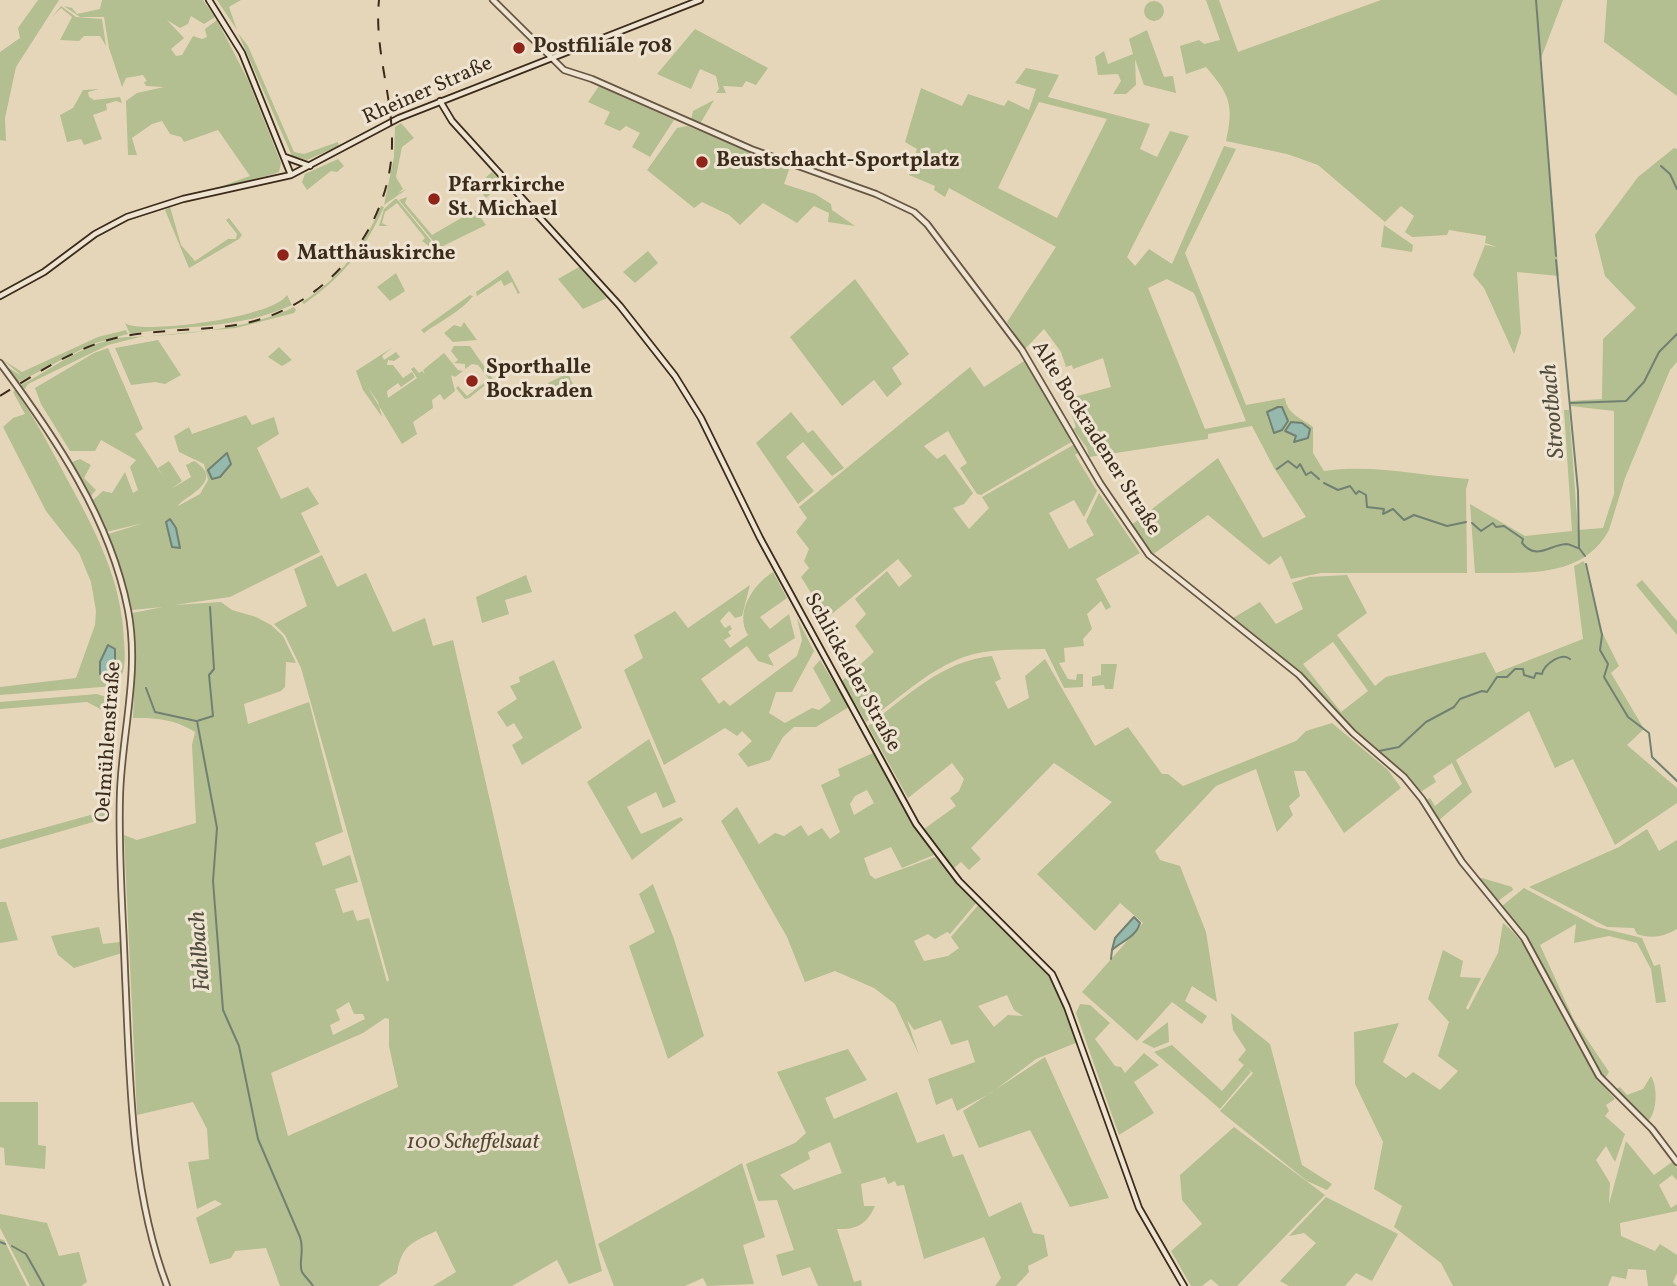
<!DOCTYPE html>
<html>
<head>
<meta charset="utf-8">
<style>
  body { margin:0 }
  canvas { display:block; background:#e6d6b9 }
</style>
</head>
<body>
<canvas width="1677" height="1286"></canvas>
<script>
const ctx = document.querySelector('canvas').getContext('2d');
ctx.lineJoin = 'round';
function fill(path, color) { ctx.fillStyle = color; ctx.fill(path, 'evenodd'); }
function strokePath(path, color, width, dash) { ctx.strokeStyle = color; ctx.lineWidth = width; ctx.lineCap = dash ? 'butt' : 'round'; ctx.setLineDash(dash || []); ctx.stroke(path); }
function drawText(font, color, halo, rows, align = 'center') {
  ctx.font = font + ' Vollkorn,serif'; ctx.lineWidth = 6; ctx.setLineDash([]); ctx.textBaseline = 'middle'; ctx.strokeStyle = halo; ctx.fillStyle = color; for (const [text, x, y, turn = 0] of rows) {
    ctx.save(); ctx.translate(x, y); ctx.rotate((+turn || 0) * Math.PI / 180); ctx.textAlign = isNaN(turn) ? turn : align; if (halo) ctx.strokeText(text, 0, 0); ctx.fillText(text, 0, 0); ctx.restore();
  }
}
fill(new Path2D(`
  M38,0H59L16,67L5,118L6,141L0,140V52L20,38L18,28Z
  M102,0H203L215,17L204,24L191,16L188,24L180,28L167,20L184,38L171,49L176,56L182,55L193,36L202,39L207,37L205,29L217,20L248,80L281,163L279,172L274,174L217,188L250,176L218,130L184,142L181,137L170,134L162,121L152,124L132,138L137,155H128L126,101L137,93L164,87L146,86L144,82L147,81L143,75L126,78L122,87L109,48L104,17H80L64,6L72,8L77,14L100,9Z
  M217,0H241L229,7L237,30Z
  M1206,0H1219L1238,52L1381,0H1563L1540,61L1559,276L1517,272L1521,333L1514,354L1484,288L1473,275L1485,245L1497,247L1485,243L1486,236L1449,230L1447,235L1412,237L1405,232L1414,216L1401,206L1385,222L1318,165L1287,154L1226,141C1234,105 1230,95 1206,67L1186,74L1180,46L1199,40L1204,44L1220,40Z
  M1607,0H1677V96L1604,42Z
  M1144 11a10 10 0 1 1 20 0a10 10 0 1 1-20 0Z
  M61,6L76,17L102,19L106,46L100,36H84L79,41L60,40L72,17L61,8L52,17Z
  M695,29L768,68L756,85L746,81L742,87L723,86L726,93H716L719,89L716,76L700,69L691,89L657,74Z
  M1147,30L1164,77L1173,76L1176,93L1144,85L1135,59L1136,85L1126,94H1113L1121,81L1118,74L1098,75L1095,57L1104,51L1108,64L1133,54L1129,39Z
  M238,33L248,46L294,152L304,154L338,142L339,146L307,160L292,156Z
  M1026,68L1059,75L1048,97L1150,124L1140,149L1157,157L1170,131L1189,136L1127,257L1135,266L1149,249L1172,264L1224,146L1236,149L1185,253L1246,405L1285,398C1287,414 1301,418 1313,427V453L1324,471C1373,464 1421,476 1469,479L1466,489L1467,573H1321L1291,579L1281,556L1269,565L1208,515L1152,555L1130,526L1218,458L1263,538L1306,517L1274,468L1252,426L1208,434V439L1089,457L1087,448L1073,429L1076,427L1066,399L1111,387L1103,358L1073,369L1072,365L1066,367L1061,352L1044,329L1025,349L1007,322L1056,247L949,188L945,197L934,190L935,186L909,175L917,149L905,142L921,88L962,106L968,94L1004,106L1008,100L1029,110L1036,89L1015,83ZM1039,102L1107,119L1057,218L998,188ZM1167,279L1194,293L1246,421L1205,429L1148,288ZM1284,411L1288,421L1273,432L1267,416Z
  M599,86L674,120L650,157L632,147L640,133L626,126L620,131L604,124L610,112L588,102Z
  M99,89L88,92L89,97L94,100L120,97L122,103L116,101L106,104L107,110L93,115L102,139L84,145L81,139L67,142L60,115L73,108L83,90Z
  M714,100L700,124L691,120L693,111Z
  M401,123L414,138L402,147L396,177L403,189L398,193L407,189L384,205L394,157L395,127Z
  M687,126L790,167L784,184L815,194L831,204L832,210L855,226L828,222L829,213L814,206L797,223L763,203L740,225L729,215L702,202L694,208L647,170L677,128Z
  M1674,148L1677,149V362L1670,370L1625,478L1609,530C1582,580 1523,572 1475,573L1470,504L1525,536L1572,531L1564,410H1569L1578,530L1603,528L1614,494V411L1571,406L1570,401L1602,399L1603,339L1636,308L1605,276L1595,235L1638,177Z
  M338,159L344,166L337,172L331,171L307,190L302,182L305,174Z
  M492,172L503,183L486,198L476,186Z
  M407,197L405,203L432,235L475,210L486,225L439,248L399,200Z
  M395,199H397L437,248L433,249L422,241L425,238L397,203L385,212L382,223L388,226H379L384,209Z
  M381,206L384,207C365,250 341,278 304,304L302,302C339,279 364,246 381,206Z
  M170,207L181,245L195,261L228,239H236L237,234L226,220L229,218L242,235L239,239L189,268L165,210Z
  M1384,225L1413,245L1412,252L1381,247Z
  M648,251L658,263L635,283L623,272Z
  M579,267L607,298L583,309L558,279Z
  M508,270L520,293L518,294L512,282L504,286L501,280L477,296L476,292Z
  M396,273L405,291L390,301L377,287Z
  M855,279L909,354L892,368L902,384L887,397L874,380L842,406L790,337Z
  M287,295L292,305C238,330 187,324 130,334L125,323C139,335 273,318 287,295Z
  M470,295L473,296C461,312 440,321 424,333L421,330Z
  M294,307L296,310L294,313L236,328L140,337L108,345L28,384L25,389L19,386C51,370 89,339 127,337C166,336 247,331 294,307Z
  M464,322L477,340L453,342L444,333L454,325L461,327Z
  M126,330L128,334L92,344L17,383L4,365L22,376L3,360L22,372L98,337Z
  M158,340L181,375L165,384L155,382L131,385L115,348Z
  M454,346H470L493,379L469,398L465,399L456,388L458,386L467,396L489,379L478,365L472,364L465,369V364L454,363L458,360L451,351Z
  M279,347L292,360L282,366L268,357Z
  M393,347L382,356L384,360L396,352L400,357L394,361L388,360L387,365H393L403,378L412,372L415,377L401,387L398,383L387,391L388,398L417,378L411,369L414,367L419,373L422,371L425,374L423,370L444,353L458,370L463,371L455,377L451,375L455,391L444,400L440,394L432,400L433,408L413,422L417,434L402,444L367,386L378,402L382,417L363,390L356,371Z
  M108,348L143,429L135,434L164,478L158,468L169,461L182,481L171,489L191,477L186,465L194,461C227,481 184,496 178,506L200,494L208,480L204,464L179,452L174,436L189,427L192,434L246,415L252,425L274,417L279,434L257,448L281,499L308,487L319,504L301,513L320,552L230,597L174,605L221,602L232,610L256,617L271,625L283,636L296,663L286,662L285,687L281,691L244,704L248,724L309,702L343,832L315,843L323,866L350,855L358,882L335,889L343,913L353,910L357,921L369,918L387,982L389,980L301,668L285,635L274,624L307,606L294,569L322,555L337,587L366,573L393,632L425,618L433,646L453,640L537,1005L602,1271L569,1284L557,1260L512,1286H433L456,1272L436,1231C412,1243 402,1244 397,1273L378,1286H280L266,1248L235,1251L231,1258L210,1264L196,1218L222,1204L215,1200L197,1209L188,1162L209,1159L207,1129L193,1102L137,1115L124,835L137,840L196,823L192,745L195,732C174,719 157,718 133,718L136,647L132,613L163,607L132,610L108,534L144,523L106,532L93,500L103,491L112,493L125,472L133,493L138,490L130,467L136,460L101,440L95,451H70L41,404L35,388L94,353ZM227,453L231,464L220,477L215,464ZM349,1002L354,1014H363L365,1019L333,1035L330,1025L340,1020L336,1010ZM385,1018L389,1019V1046L398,1087L288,1136L271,1073L363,1033Z
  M1024,361L1041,383L1073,441L981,495L977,494L960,468L967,463L948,431L924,446L937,459L945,454L973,493L964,504L953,508L969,529L989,508L982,497L1075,444L1079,452L1075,455L1097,491L1084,517L1074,500L1049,513L1069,549L1094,535L1086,521L1099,493L1140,553L1096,579L1111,607L1106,610L1101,601L1087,614L1092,629L1083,639L1084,646L1064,648L1065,662L1059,663L1068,679L1076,680L1077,674H1083V687L1064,688L1045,649C1018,650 990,648 964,657C929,669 895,702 866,722L842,681L874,652L855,626L866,614L855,599L887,571L899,587L912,576L898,559L827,618L801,577L809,568L804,561L809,549L796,532L807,518L799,507L970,367L984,387Z
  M568,373L575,389L555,398L548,383Z
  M15,390C35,418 50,447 66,477C95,530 122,580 124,641C125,656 127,675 114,686L0,695V687L76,678L95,625L96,611L91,582L79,553L46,511L3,427L13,418L25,414L13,392Z
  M791,412L808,433L813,430L844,468L832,476L803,442L786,457L814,491L798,504L756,443Z
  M80,459L91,465L84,478L96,490L91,496L72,462Z
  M1584,561L1600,628L1619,666L1611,673L1644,729L1627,745L1677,788V803L1615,845L1573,759L1555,768L1529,711L1456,760L1472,792L1438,821L1426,800L1430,798L1435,806L1462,784L1452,763L1433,776L1436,782L1419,793L1402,772L1353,733L1300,673L1233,618L1260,602L1276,624L1303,609L1292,583L1309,577L1347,575L1367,613L1337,635L1375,686L1386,677L1485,652L1496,673L1583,639L1574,566ZM1333,642L1368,691L1341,712L1303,664Z
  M773,572L787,598L760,617L770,629L789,614L795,638L768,655L774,666L758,661L747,646L701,679L719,704L724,700L730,706L797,656L802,640L797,618L814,651L792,692H776L769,713L785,723L812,708L819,710L831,701L813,668L820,660L849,707L816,727H794L783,737L770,760L748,767L738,754L752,741L742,731L737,736L725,728L664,765L624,670L643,658L634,635L675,611L688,628L750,585L742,616L735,618L729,611L720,621L725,628L730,625L732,629L728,632L731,636L724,640L730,648L748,635C734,612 754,584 773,572Z
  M526,575L532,592L505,600L509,614L482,623L476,597Z
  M1642,580L1677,621V635L1636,585Z
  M992,656L1001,679L995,682L1008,709L1029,698L1025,676L1045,659L1095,746L1128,727L1162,774H1168L1183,786L1296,741L1306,731L1332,723L1388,770L1401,788L1344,833L1305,771H1294L1300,796L1289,806L1293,815L1277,832L1256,769L1216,786L1155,851L1160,860L1180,866L1206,932L1217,1002L1192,986L1185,1001L1207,1016L1202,1024L1172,1002L1137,1041L1082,992L1143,923L1120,903L1095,931L1037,874L1112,802L1054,763L971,848L981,859L969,870L961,862L953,869L924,829L956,806L950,798L959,791L964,779L952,763L908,798L868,726C907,696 942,661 992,656Z
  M554,660L582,728L522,765L512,745L523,738L514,723L507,727L497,712L517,699L510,686L520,682L519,677Z
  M1101,664H1117L1113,689H1105L1104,685L1092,686V677L1101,675Z
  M97,694L109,698L119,714L107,818L0,849V840L94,814L98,805L108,720L106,712L87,702L0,709V702Z
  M649,739L676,802L663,808L656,792L627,807L641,834L681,817L683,820L632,860L587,782Z
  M873,753L913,825L934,855L902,868L891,847L864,858L870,875L875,879L935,857L977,902L950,934L947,932L935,939L928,934L914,941L924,961L948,956L959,948L951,937L979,904L1050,975L1078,1042L1036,1059L991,1093L957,1111L952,1098L936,1105L928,1079L975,1062L968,1040L951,1045L941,1020L914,1030L907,1020L919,1055L895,1004L874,988L835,971L805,982L787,937L721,821L737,807L759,844L775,833L784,836L801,825L808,836L822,828L830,839L840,832L821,785L840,776L838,769ZM867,790L874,803L854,815L850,804L855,796ZM1007,995L1014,1010L1023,1016L1008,1015L994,1027L978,1006Z
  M1647,829L1659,851L1677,840V929C1664,937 1651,939 1637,934L1634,928L1607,927L1529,887L1619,847Z
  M1482,878L1512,887L1513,890L1498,901L1478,880Z
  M653,884L674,939L704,1036L668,1059L629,946L655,932L639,894Z
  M1524,888L1597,927L1642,938L1654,966L1660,964L1666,1002L1656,1003L1651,969L1637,943L1609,936L1574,943L1576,924L1540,945L1574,1020L1609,1072L1606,1077L1601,1076L1577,1037L1528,941L1502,906Z
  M0,902H6L18,940L0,943Z
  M1503,923C1525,940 1535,964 1548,988C1568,1027 1586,1066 1615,1099L1606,1105L1609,1111L1605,1116L1625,1134L1615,1162L1606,1146L1596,1160L1610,1183L1609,1204L1626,1141L1654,1175L1672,1162L1677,1168V1180L1672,1175L1659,1185L1671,1208L1677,1204V1211L1620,1223L1621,1236L1655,1251L1660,1244L1677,1255V1273L1673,1282L1677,1286H1648L1646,1270L1628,1269L1626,1279L1612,1276L1608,1286H1453L1441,1263L1394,1227L1402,1206L1374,1189L1383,1142L1355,1084L1354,1032L1399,1023L1383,1062L1406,1078L1413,1072L1440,1090L1458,1071L1438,1056L1449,1022L1428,999L1443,950L1463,961L1460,977L1481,978L1466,1008L1468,1010L1498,953Z
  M99,927L103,944L120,942L122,953L74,968L58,955L51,936Z
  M1080,1004L1090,1005L1110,1023L1095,1039L1115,1066L1121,1067L1125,1073L1144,1053L1159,1065L1134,1082L1154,1113L1119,1135L1076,1013Z
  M1231,1013L1270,1044L1302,1165L1332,1184L1327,1190L1307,1181L1220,1111L1253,1073L1246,1067L1251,1072L1220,1109L1154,1052L1172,1045L1222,1091L1244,1065L1238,1060L1246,1050L1233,1030Z
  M1168,1022L1169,1042L1154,1048L1142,1042Z
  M848,1049L867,1080L825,1098L834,1119L897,1092L917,1143L944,1134L953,1157L963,1154L989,1217L1021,1202L1033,1233L1044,1235L1048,1256L1028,1266L1029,1272L1016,1286H995L1001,1278L984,1237L924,1259L904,1185L897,1186L895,1181L888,1184L885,1177L861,1184L864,1206H875C867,1224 857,1230 837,1229L854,1282L861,1280L862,1286H818L810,1267L782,1276L776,1255L794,1250L777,1200L758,1201L746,1164L795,1143L806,1133L777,1072ZM830,1142L842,1173L794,1190L780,1175L810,1159L808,1152Z
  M1045,1057L1109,1198L1070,1207L1030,1130L979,1148L963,1111Z
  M1651,1076C1658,1087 1657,1112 1648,1121L1615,1090L1620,1087L1627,1095L1643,1089Z
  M0,1102H38V1145L46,1146L45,1169L5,1165L4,1148L0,1147Z
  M1234,1127L1325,1195L1237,1286H1219L1211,1279L1202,1286H1191L1171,1251L1202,1224L1182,1200L1180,1175Z
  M742,1163L765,1237L743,1245L754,1284L707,1286L703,1278L685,1286H614L598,1244Z
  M1326,1197L1398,1234L1372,1281L1356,1273L1345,1286H1289L1280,1281L1316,1243L1304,1233L1289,1236Z
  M0,1214L47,1223L59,1256L79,1252L87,1282L81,1286H30L0,1228Z
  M0,1239L4,1240L27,1286H0Z`), '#b3be91');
const water = new Path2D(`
  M1278,407H1282L1288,421L1282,430L1274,433L1267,412Z
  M1291,422L1302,423L1310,429L1308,438L1294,442L1296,436L1285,431Z
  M227,453L231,464L220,477L212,479L208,470Z
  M170,519L176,528L180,548L172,547L166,522Z
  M108,645L115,649V673L100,674V662Z
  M1134,917L1140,923C1136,937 1122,941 1112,950L1115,938Z`);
fill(water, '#96b9ad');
strokePath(water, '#728072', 2);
strokePath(new Path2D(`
  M1536,0L1556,256
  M1661,166L1670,174L1677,189
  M1556,260L1578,491L1579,548L1585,556
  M1570,403L1626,401L1644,382L1659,352L1677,334
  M1277,469L1288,461L1297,468L1300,464L1306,475L1311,472L1319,479
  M1324,483L1338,490L1350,486L1356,494L1359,491L1366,495L1367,507L1384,509L1383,514L1393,509L1404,520L1414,515L1447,526L1466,522
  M1472,523L1481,531L1493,523L1496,527L1504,526L1523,539L1522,543C1537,561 1549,545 1566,544C1570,544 1574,547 1578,548
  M1586,564L1602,635L1600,650L1608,664L1604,677L1628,717L1649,733L1652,757L1677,781
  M210,607L214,669L209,675L213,716L197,721L217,828L213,881L223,1010L239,1046L258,1139L300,1237C305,1250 298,1263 302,1272C305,1277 310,1281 313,1286
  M146,688L155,712L196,721
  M1379,751L1399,747L1426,722L1454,707L1460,699L1482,691L1487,692L1497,677H1507L1515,669H1523L1524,675L1534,678L1536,673L1542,674C1544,664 1562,652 1570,659
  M1111,959L1112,950
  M0,1242L5,1244
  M12,1246L26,1254L44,1286`), '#728072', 2);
const tertiary = new Path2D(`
  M493,0L564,70L592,79L751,149L876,194L914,212L927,224L1022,350L1100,483L1149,555L1299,675L1353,733L1404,777L1422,799L1462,862L1524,938L1599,1076L1652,1129L1677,1162
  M0,363C55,437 110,518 128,610C140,672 122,732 120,794C118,853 123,914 125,973C130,1078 130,1188 167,1286`);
const secondary = new Path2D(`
  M209,0L242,53L291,175
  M440,101L452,121L620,306L675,376L701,418L760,538L916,824L959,881L1052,974L1067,1007L1139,1208L1184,1286
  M285,157L310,166
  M0,296L44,272L95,234L127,217L183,199L291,175L399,118L700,0`);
strokePath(tertiary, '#665642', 8);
strokePath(secondary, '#3b2b1a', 8);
strokePath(tertiary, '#efe4d2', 4.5);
strokePath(secondary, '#efe4d2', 4.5);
strokePath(new Path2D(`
  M0,396C34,375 70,351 108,340C151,328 197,332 241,324C314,311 375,247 389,174C401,112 373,60 379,0`), '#3b2b1a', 2, [12, 12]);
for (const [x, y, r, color] of [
  [519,48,7,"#8f2418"],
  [702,162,7,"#8f2418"],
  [434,199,7,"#8f2418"],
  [283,255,7,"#8f2418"],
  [472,381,7,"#8f2418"]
]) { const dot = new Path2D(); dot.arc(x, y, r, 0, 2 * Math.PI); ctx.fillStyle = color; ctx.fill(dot); strokePath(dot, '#efe4d2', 2.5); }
drawText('bold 21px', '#3b2b1a', '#efe4d2', [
  ["Postfiliale 708",533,48],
  ["Beustschacht-Sportplatz",716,162],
  ["Pfarrkirche",448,187],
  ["St. Michael",448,211],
  ["Matthäuskirche",297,255],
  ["Sporthalle",486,369],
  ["Bockraden",486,393]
], 'left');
drawText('21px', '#3b2b1a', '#efe4d2', [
  ["Rheiner Straße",428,92,-24],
  ["Alte Bockradener Straße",1095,439,58],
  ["Schlickelder Straße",851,673,61],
  ["Oelmühlenstraße",110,742,-86]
]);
drawText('italic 21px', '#534832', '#efe4d2', [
  ["100 Scheffelsaat",473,1144]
]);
drawText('italic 23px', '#524e3f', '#efe4d2', [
  ["Strootbach",1555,411,-95],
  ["Fahlbach",202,951,-94]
]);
</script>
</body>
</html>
